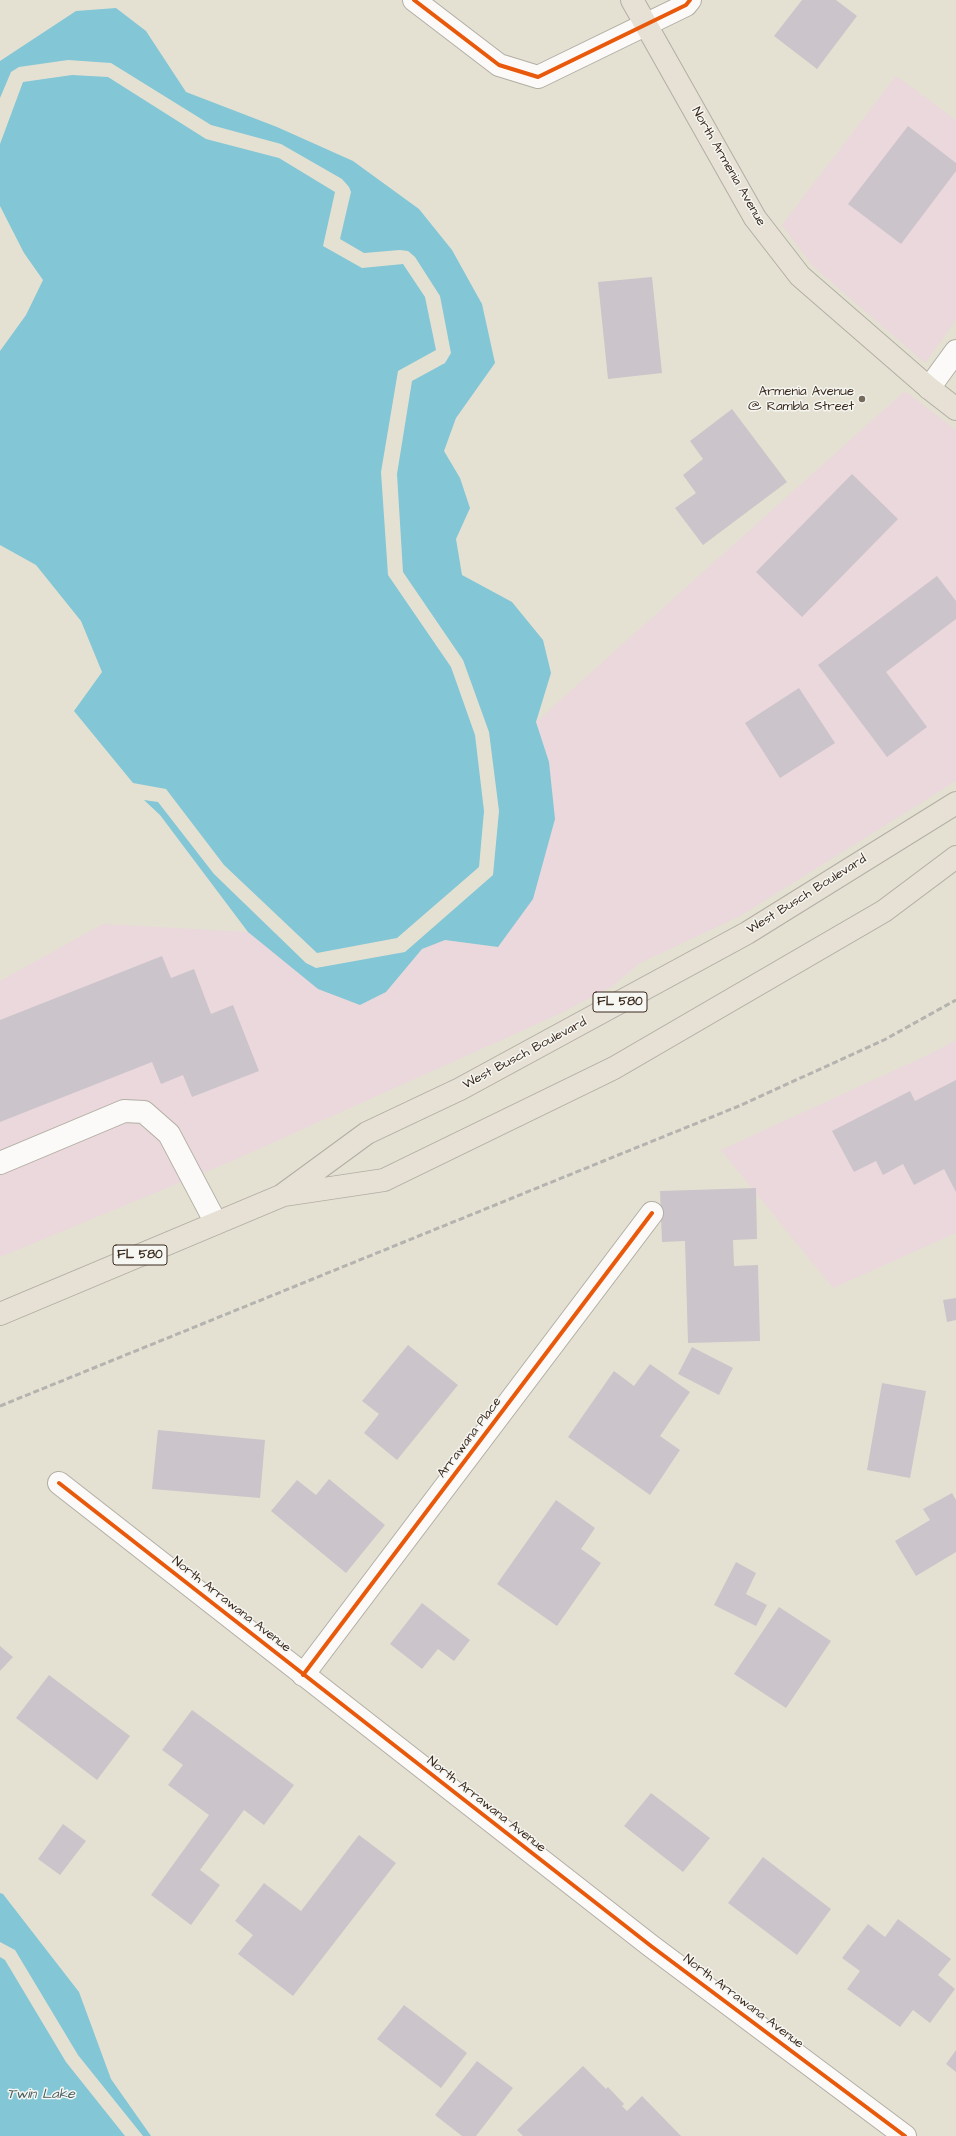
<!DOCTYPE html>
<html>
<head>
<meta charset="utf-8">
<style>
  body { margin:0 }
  canvas { display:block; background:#e4e1d2 }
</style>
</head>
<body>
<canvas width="956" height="2136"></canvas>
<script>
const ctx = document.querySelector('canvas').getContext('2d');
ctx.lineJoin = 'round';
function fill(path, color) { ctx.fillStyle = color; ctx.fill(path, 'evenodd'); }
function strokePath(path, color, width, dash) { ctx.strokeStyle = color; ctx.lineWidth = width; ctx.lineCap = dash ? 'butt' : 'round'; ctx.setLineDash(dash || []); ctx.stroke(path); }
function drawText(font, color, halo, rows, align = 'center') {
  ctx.font = font + ' "Architects Daughter",sans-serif'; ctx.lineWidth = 3; ctx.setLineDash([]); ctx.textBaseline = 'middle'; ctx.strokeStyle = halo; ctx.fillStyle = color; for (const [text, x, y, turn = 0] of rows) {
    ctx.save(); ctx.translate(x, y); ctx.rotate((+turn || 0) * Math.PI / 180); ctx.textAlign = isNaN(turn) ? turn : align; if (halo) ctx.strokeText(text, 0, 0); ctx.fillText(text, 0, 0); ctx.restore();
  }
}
fill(new Path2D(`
  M896,76L956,120V320L925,363L813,266L782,225Z
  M905,391L956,430V781L740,916L640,963L611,987L557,1015L232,1161L0,1257V981L103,924L248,932L318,989L386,992L422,949L445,940L498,947L549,762L536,722Z
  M956,1040V1233L833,1288L721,1150L928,1055Z`), '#ebd8dc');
fill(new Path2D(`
  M116,8L146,31L186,92L277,127L353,161L419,209L452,250L482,304L495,363L456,418L444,451L460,478L470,508L456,539L462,575L512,602L543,640L551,673L536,722L549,762L555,819L533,899L498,947L445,940L422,949L386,992L360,1005L318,989L248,932L160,815L144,800L158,802L214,874L306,963L316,968L405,952L493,875L499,811L489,732L463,660L403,572L397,474L412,381L445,363L451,353L440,296L415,257L408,251L400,250L364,253L340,239L351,192L349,187L342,179L281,144L211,125L111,63L68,60L19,67L11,72L0,98V61L76,11Z
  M72,75L108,77L206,139L279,158L335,192L323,246L362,268L403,264L425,297L436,350L398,371L381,472L388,575L451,667L475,735L484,811L479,867L397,938L317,953L224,865L166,789L133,783L74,711L102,672L81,621L36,565L0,545V351L26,315L43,280L24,253L0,206V144L23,82Z
  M0,1893L3,1894L79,1992L111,2079L151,2136H143L78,2055L15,1950L0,1942Z
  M0,1957L5,1960L66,2062L125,2136H0Z`), '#83c6d6');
fill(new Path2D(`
  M802,0H836L857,16L817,69L774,36Z
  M908,126L956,163V171L901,244L848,204Z
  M652,277L662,373L608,379L598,282Z
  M732,409L787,482L703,545L675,508L696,493L683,475L703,459L690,441Z
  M852,474L898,519L802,617L756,572Z
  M937,576L956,601V619L886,672L927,727L887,757L818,665Z
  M799,688L835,743L780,778L745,723Z
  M162,956L171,978L194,969L211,1014L233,1005L259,1071L192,1097L183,1075L161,1084L152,1062L0,1122V1020Z
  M956,1080V1192L944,1169L914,1185L903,1164L883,1175L876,1161L854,1172L832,1131L910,1091L915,1101Z
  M756,1188L757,1239L733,1240L734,1266L758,1265L760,1341L688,1343L685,1241L662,1242L660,1191Z
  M956,1298V1320L947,1322L943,1300Z
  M408,1345L458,1385L397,1460L364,1433L379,1414L362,1401Z
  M692,1347L733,1368L719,1395L678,1374Z
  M650,1364L690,1392L660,1436L680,1450L650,1495L568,1437L614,1371L634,1386Z
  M882,1383L926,1391L910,1478L867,1470Z
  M158,1430L265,1440L260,1498L152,1489Z
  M329,1479L385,1525L346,1573L271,1511L297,1480L316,1495Z
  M952,1493L956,1500V1552L916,1576L895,1541L930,1520L923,1509Z
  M556,1500L595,1528L581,1549L601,1563L557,1626L497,1584Z
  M736,1562L756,1573L746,1594L767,1605L756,1626L714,1605Z
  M422,1603L470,1640L454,1661L438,1649L422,1669L390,1644Z
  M779,1607L831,1641L786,1708L734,1674Z
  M0,1646L13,1657L0,1671Z
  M49,1675L130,1736L97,1780L16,1718Z
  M192,1710L294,1785L264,1825L244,1810L200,1870L220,1885L191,1925L151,1895L209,1815L168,1785L183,1765L162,1750Z
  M651,1793L710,1838L683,1872L624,1826Z
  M63,1824L86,1841L60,1875L38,1859Z
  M359,1835L396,1863L293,1996L238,1954L253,1935L235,1921L264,1883L301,1911Z
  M763,1857L831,1909L797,1955L728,1903Z
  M898,1919L951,1959L938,1975L955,1989L930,2023L913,2010L900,2027L847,1989L860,1971L842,1958L868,1924L885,1937Z
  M404,2005L467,2053L441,2088L377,2039Z
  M956,2050V2072L946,2064Z
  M477,2061L513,2088L476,2136H462L435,2115Z
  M583,2066L606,2089L608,2087L624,2104L622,2106L627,2111L642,2096L681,2136H523L517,2130Z`), '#cbc4ca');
const minor = new Path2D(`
  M414,0L499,65L538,77L686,5L690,0
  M929,388L956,351
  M0,1163L124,1111L144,1112L169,1134L216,1223
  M59,1483L651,1946L905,2136
  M303,1675L652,1213`);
const major = new Path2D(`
  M632,0L755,218L800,276L929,388L956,409
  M284,1195L384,1180L614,1068L884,911L956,857
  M0,1314L281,1196L367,1133L460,1089L747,933L956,803`);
strokePath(minor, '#b2aea4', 24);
strokePath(major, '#b2aea4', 24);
strokePath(minor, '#fbfaf8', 22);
strokePath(major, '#e6e1d4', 22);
strokePath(new Path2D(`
  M0,1406L739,1106L884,1040L956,1000`), '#b5b3af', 3, [6, 3]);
strokePath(new Path2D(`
  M414,0L499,65L538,77L686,5L690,0
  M59,1483L651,1946L905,2136
  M303,1675L652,1213`), '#e8590c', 4);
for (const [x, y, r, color] of [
  [862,399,4,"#766a5d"]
]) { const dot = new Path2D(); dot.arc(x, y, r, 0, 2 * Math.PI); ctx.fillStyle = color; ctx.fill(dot); strokePath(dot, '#f6f6f2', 1.5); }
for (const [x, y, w] of [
  [620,1002,54],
  [140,1255,54]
]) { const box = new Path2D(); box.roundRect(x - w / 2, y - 10, w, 20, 3); ctx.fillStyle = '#f6f6f2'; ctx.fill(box); strokePath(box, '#3b2a1e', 1); }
drawText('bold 12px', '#3b2a1e', null, [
  ["FL 580",620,1002],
  ["FL 580",140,1255]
]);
drawText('13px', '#3b2a1e', '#f6f6f2', [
  ["North Armenia Avenue",728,167,60],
  ["West Busch Boulevard",807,895,-32],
  ["West Busch Boulevard",525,1054,-28],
  ["Arrawana Place",470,1438,-53],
  ["North Arrawana Avenue",231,1605,38],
  ["North Arrawana Avenue",486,1805,38],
  ["North Arrawana Avenue",743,2002,37]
]);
drawText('13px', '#3b2a1e', '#f6f6f2', [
  ["Armenia Avenue",854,392],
  ["@ Rambla Street",854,407]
], 'right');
drawText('italic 14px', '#465c5f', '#f6f6f2', [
  ["Twin Lake",41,2095]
]);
</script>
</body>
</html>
